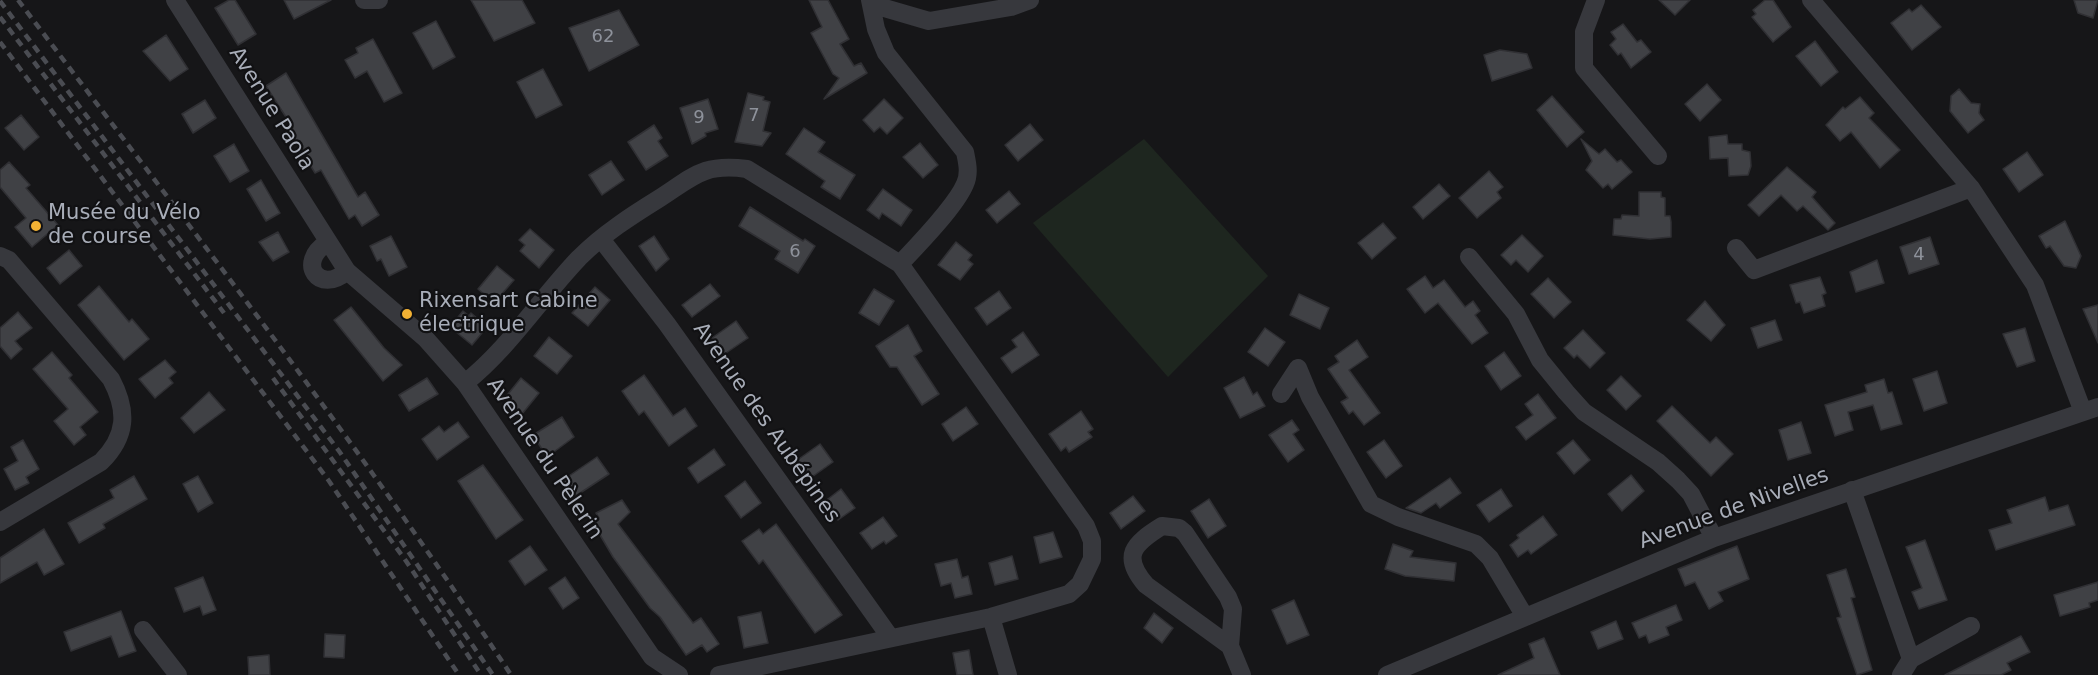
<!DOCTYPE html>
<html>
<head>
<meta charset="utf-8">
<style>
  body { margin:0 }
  canvas { display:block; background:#161618 }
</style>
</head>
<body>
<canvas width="2098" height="675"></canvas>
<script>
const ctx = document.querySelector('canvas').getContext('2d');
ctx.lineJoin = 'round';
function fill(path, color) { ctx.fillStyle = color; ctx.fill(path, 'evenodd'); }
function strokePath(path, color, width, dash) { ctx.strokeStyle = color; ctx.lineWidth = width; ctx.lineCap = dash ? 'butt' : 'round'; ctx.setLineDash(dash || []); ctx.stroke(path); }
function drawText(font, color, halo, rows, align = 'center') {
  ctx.font = font + ' "DejaVu Sans",sans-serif'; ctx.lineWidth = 4.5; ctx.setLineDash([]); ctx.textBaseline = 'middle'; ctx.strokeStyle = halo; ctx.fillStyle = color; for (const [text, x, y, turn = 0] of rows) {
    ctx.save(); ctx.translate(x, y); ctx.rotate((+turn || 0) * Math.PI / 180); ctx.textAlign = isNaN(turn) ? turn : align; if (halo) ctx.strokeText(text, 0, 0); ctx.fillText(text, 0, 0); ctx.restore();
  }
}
fill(new Path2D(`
  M1144,139L1268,276L1168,377L1033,223Z`), '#1e261f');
const building = new Path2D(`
  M229,0H235L256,34L238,45L215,8Z
  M284,0H331L294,19Z
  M471,0H522L535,23L494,41Z
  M809,0H828L849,39L840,44L854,66L861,63L867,73L824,99L839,78L833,74L811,33L822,27Z
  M1659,0H1690L1675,15Z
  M1765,0H1773L1791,27L1773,42L1752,17L1756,14L1753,10Z
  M2074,0H2098L2093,18L2078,13Z
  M1921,5L1941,27L1912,50L1891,23L1909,9L1912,12Z
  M619,10L639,45L589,71L569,28Z
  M436,21L455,57L433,69L413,33Z
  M1623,24L1637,42L1641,40L1651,52L1631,68L1621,53L1618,55L1610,45L1616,39L1611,32Z
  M166,35L188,69L170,81L143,51Z
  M373,39L402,93L384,102L367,71L355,78L345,60L358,53L356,48Z
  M1815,41L1838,72L1821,86L1796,56Z
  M1500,50L1527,54L1532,68L1492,81L1484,55Z
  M543,69L562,105L536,118L517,82Z
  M286,73L358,197L365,192L379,215L362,226L355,215L349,219L321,170L315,173L289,130L293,128L266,86Z
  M1707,84L1721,100L1700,121L1685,104Z
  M1959,89L1971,103L1980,104L1979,113L1984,120L1968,133L1950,111L1951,96Z
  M748,93L764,97L763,100L770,102L763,131L771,133L762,146L735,142Z
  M1552,96L1584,132L1567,147L1537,110Z
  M1860,97L1874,113L1869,118L1900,150L1880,168L1851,132L1840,141L1826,125L1843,107L1845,109Z
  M708,99L718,129L705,133L706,136L692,144L680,108Z
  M884,99L903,118L887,134L880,127L874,132L863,120Z
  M205,100L216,118L193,133L182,114Z
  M21,115L39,137L24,150L5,128Z
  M1030,124L1043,140L1018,161L1005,145Z
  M654,125L662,138L658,141L668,156L646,170L628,142Z
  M804,128L825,142L818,152L855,175L840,199L821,187L825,181L786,154Z
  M1727,135L1728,144H1742V150L1750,152L1751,166L1748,175L1729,176L1728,158L1710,159L1709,137Z
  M1581,139L1599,154L1605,149L1617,162L1621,160L1632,172L1612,189L1608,184L1603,188L1586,170L1592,161Z
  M920,143L938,165L923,178L903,157Z
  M234,144L249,171L230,182L214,156Z
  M2027,152L2043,175L2019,192L2003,169Z
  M611,161L624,180L602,195L589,175Z
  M9,162L30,185L26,188L58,225L32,247L15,227L26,218L0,187V170Z
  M1787,167L1816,192L1812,197L1835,223L1828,230L1803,206L1797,211L1781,195L1759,216L1748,205Z
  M1489,171L1503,187L1497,192L1501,198L1477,218L1459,198Z
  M261,180L280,213L266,221L247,189Z
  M1439,184L1450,196L1423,219L1413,207Z
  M883,189L912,210L901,226L882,213L879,219L867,210Z
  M1009,191L1020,204L997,223L986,210Z
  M1639,192H1661V197L1665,198V216H1670L1671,222V237L1650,239L1613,235L1614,219H1621L1622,215L1639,216Z
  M750,207L803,241L805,239L815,246L798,273L775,259L780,251L739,226Z
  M2065,221L2081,256L2076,268L2064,266L2050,246L2046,248L2039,236Z
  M1383,223L1396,238L1372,259L1358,243Z
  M530,229L554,250L539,268L520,251L525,245L519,240Z
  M278,232L289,252L273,261L259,242Z
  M1522,235L1543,256L1528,272L1516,260L1511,265L1501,255Z
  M391,236L407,267L389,276L381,259L377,261L370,246Z
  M654,236L669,259L656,271L639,246Z
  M1930,237L1939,264L1909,274L1900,247Z
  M956,242L972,255L968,260L973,264L960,280L938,265Z
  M69,250L82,266L60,284L47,268Z
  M1877,260L1884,283L1856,292L1850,272Z
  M497,266L514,280L494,303L478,289Z
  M1425,276L1433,288L1444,280L1465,307L1473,301L1480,311L1475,315L1488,333L1472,344L1438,303L1425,313L1407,289Z
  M1820,277L1826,293L1822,295L1825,306L1804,313L1800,302L1796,303L1790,285Z
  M1548,278L1571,302L1554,318L1531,294Z
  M710,284L720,296L692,317L682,305Z
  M99,286L129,322L132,319L149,339L124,360L78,305Z
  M595,287L610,300L588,326L572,313Z
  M874,289L894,301L879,325L859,313Z
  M999,291L1011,308L987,325L975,308Z
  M1299,294L1329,308L1320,329L1290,315Z
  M1705,301L1725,325L1711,341L1687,320Z
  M2098,305V343L2083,309Z
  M351,307L384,348L402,365L383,381L334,320Z
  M463,311L469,316L471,313L487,327L472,345L450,327Z
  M18,312L32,328L15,341L22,349L11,359L0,346V328Z
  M1775,320L1782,340L1758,348L1751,328Z
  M736,321L748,338L723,355L712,338Z
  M908,325L922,351L914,356L939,394L922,405L897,367H890L876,346Z
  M1265,328L1285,342L1268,366L1248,352Z
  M2025,328L2035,361L2017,367L2003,334Z
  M1583,330L1605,353L1590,368L1577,355L1574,358L1564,348Z
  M1023,332L1039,355L1012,373L1001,358L1017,347L1012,340Z
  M549,337L572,356L557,374L534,356Z
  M1357,340L1368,357L1349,370L1380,413L1364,425L1353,411L1349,414L1341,402L1348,398L1328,369L1339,362L1335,356Z
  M52,352L72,375L69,378L98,412L80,427L86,435L74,445L54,421L68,409L33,369Z
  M1504,352L1521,376L1501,390L1485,366Z
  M165,360L176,372L169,378L173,383L155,398L139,379Z
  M1937,371L1947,403L1924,411L1913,379Z
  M644,375L673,416L685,408L697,426L669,446L644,411L639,415L622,391Z
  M1621,376L1641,396L1626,410L1607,390Z
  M1244,377L1253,395L1257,392L1265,406L1240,418L1224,388Z
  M427,378L438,394L409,411L399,395Z
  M521,378L539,393L522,414L504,399Z
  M1884,379L1888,393L1892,392L1902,424L1881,430L1873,405L1848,412L1853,430L1835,436L1825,405L1867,392L1865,385Z
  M209,392L225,410L194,433L181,418Z
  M1538,394L1556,418L1526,440L1516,427L1533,415L1525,404Z
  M1672,406L1710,443L1716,437L1733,454L1711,476L1657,421Z
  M966,407L978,424L953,441L942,424Z
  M1081,411L1093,429L1088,432L1092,437L1069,452L1066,447L1061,451L1049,434Z
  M562,417L574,437L547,457L533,435Z
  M1292,420L1299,430L1293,434L1304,450L1288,462L1269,435Z
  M458,422L469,437L437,460L422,439L439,426L444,432Z
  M1801,422L1811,453L1788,460L1779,430Z
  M23,440L39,469L26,477L29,483L15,490L4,469L18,461L11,447Z
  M1384,440L1402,466L1386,478L1367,452Z
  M1573,440L1590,460L1574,474L1557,453Z
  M820,444L833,462L809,479L796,461Z
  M714,449L725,465L698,483L688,468Z
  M597,457L609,474L574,497L563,480Z
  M483,465L523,520L496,539L458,481Z
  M1631,475L1644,491L1622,511L1608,494Z
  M134,476L147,499L103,524L105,528L79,543L68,523L114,498L110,490Z
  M198,476L213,503L198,512L183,484Z
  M1450,478L1461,493L1440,508L1436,503L1421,513L1406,508Z
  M745,481L761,503L741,518L725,496Z
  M841,489L855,508L838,520L824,502Z
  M1501,489L1512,506L1489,522L1477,505Z
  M1133,496L1145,511L1121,529L1110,513Z
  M2045,497L2049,511L2068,505L2075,525L1996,550L1989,530L2012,523L2007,510Z
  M1209,499L1226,526L1208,538L1191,511Z
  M622,500L630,512L618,524L693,623L701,618L719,644L707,652L702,645L686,655L660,617L650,608L613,557L593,523L599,518L596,513Z
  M1543,516L1557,535L1531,554L1528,550L1518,557L1510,545L1519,538L1517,535Z
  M883,517L897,536L886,544L884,541L872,549L860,533Z
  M776,524L842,615L815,633L763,560L759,564L742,541L759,529L763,534Z
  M44,529L64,564L44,575L37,562L0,583V558Z
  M1053,532L1062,557L1040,563L1034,537Z
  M1925,540L1947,600L1919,609L1912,592L1922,588L1906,547Z
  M1393,544L1413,551L1410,557L1456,563L1454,581L1405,576L1385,569Z
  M530,546L547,570L525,585L509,561Z
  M1737,546L1749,579L1718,592L1723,601L1709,609L1695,582L1685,586L1678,569Z
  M1012,556L1018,579L995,585L989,563Z
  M957,559L962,578L968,576L972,594L955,598L951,583L941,586L935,564Z
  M1846,569L1855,597L1851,598L1872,670L1857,675L1837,618L1841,617L1827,575Z
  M203,577L216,610L203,615L200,606L184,612L175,588Z
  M565,577L579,598L563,609L549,588Z
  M2098,582V600L2089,603L2090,607L2060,616L2054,595Z
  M1294,600L1309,635L1287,644L1272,610Z
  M1676,605L1682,620L1666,627L1669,635L1649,643L1646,635L1639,638L1632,623Z
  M121,611L136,651L119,657L111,636L71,651L64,632Z
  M761,612L768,643L744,648L738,617Z
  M1154,613L1173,628L1162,643L1144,628Z
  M1616,621L1623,639L1598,649L1591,632Z
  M325,634L345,635L344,658L324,657Z
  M2021,636L2030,652L2007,663L2011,670L2001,675H1945Z
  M1544,638L1560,675H1498L1534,658L1529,644Z
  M969,650L973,675H957L953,653Z
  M269,655L270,675H249L248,657Z`);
fill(building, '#404145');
strokePath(building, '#303034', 1.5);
strokePath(new Path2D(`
  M175,0L347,271L426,339L465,383L652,657L679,675
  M364,0H379
  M1596,0L1584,32V68L1658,156
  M1811,0L1971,188L2035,285L2083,412
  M871,4L929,21L1011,7L1030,0
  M601,239L667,324L890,637
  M327,243C296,262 319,296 347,271
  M1736,248L1754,270L1971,188
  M0,256L9,260L111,379C128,411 127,436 101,462L0,522
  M1469,257L1516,314L1540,360L1566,392L1584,412L1658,462L1678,480L1691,494L1714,538
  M465,383C509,348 540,299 579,258C603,234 631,216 660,198C694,176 704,163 747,169L900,264
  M1281,394L1298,368L1310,397L1371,504L1398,517L1476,544L1490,558L1524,615
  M1852,490L1911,659
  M1162,526L1179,528L1185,533L1228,597L1233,609L1230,646L1146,585C1121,556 1133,544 1162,526Z
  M991,617L1008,675
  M143,630L178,675
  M1230,646L1242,675
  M719,675L991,617L1069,594L1080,584L1092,559V541L1086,526L900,264C917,246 956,206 965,184C970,173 967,162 965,152L886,53L876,29L870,0
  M1387,675L1714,538L2098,407
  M1901,675L1911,659L1971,626`), '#37383d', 18);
strokePath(new Path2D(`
  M18,0C186,222 358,442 511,675
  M0,1L339,451L493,675
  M0,17L224,313
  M0,42L329,481L459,675
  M273,378L406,561L481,675`), '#4a4c52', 4.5, [8, 6]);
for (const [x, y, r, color] of [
  [36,226,6,"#f2b134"],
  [407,314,6,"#f2b134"]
]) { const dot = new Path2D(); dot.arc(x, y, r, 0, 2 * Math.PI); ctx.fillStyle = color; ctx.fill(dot); strokePath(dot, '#111113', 2); }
drawText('18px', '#8e929b', null, [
  ["62",603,37],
  ["7",754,116],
  ["9",699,118],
  ["6",795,252],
  ["4",1919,255]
]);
drawText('21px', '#a8adb8', '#111113', [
  ["Avenue Paola",271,109,58],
  ["Avenue des Aubépines",766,423,55],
  ["Avenue du Pèlerin",544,459,56],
  ["Avenue de Nivelles",1734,509,-20]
]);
drawText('21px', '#a8adb8', '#111113', [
  ["Musée du Vélo",48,214],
  ["de course",48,238],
  ["Rixensart Cabine",419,302],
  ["électrique",419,326]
], 'left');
</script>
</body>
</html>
